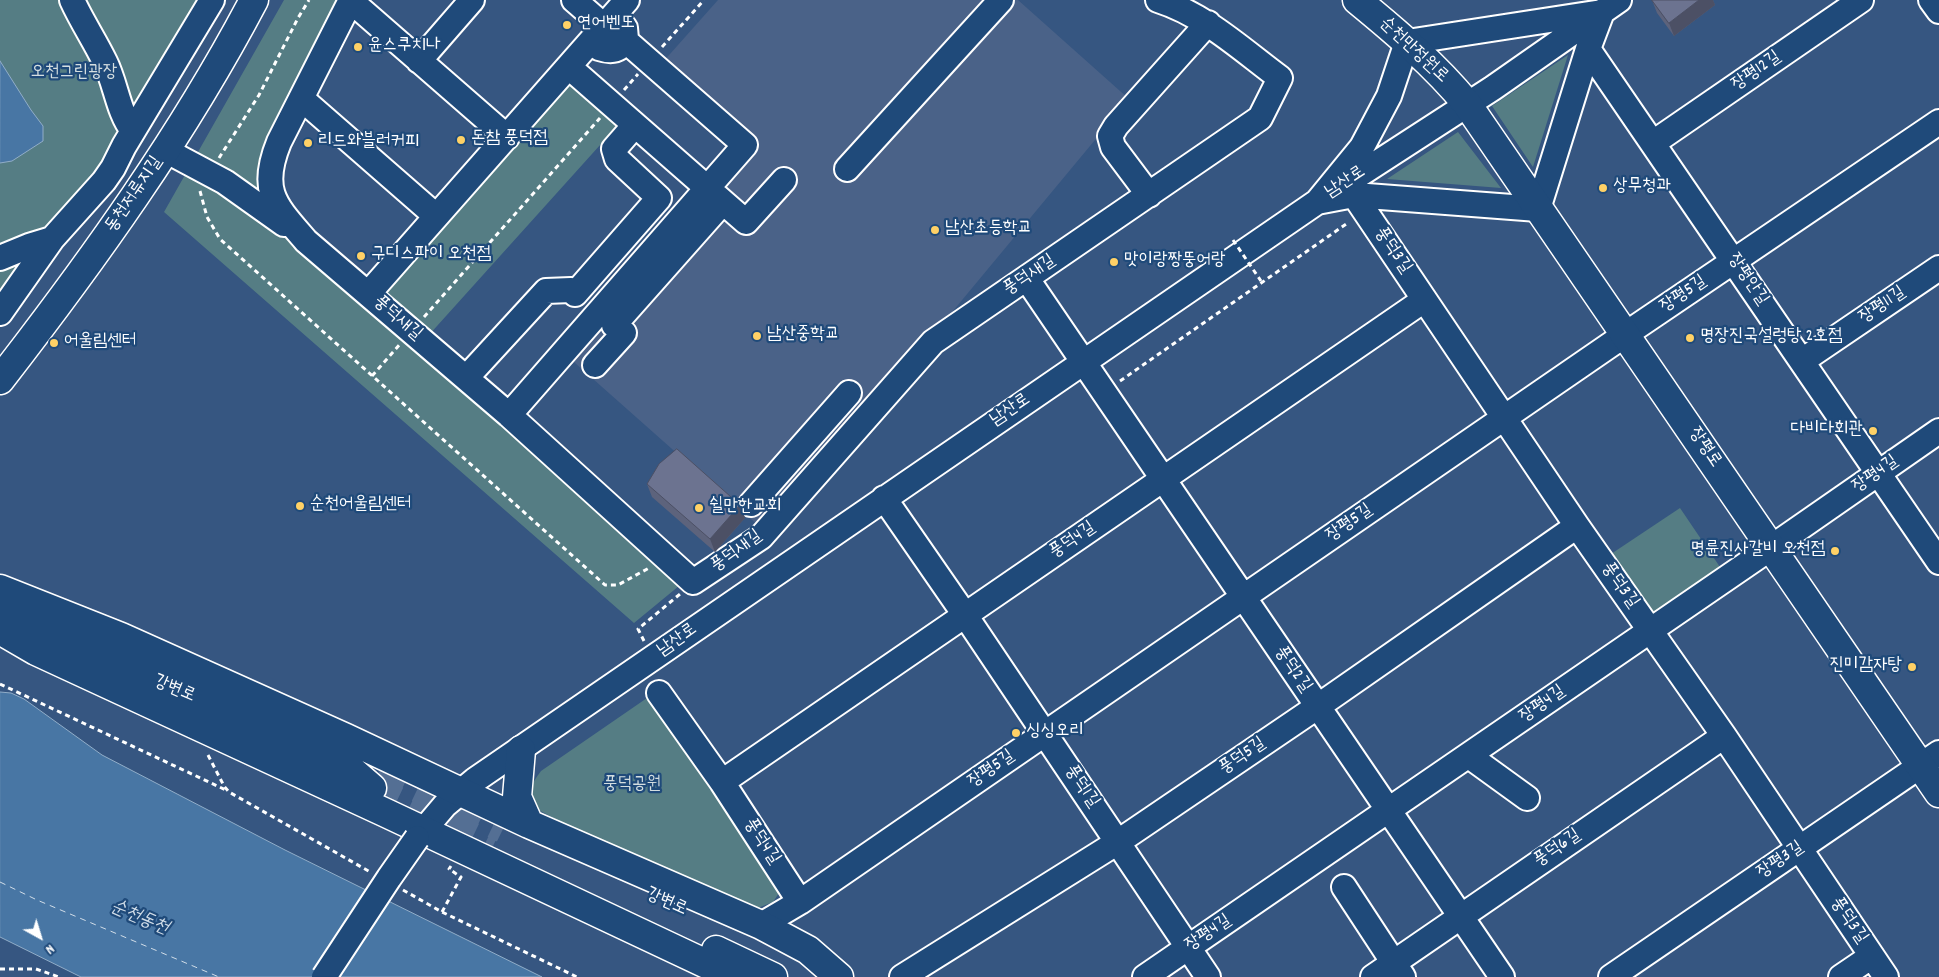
<!DOCTYPE html>
<html>
<head>
<meta charset="utf-8">
<style>
  body { margin:0 }
  #map { position:relative; width:1939px; height:977px; overflow:hidden; background:#365681; font-family:Dekko,sans-serif }
  canvas { display:block }
  .north { position:absolute; left:15px; top:912px; width:50px; height:50px; -webkit-text-stroke:4px #1f4a7a; paint-order:stroke; rotate:141deg; font-size:14px; font-weight:700; line-height:20px; text-align:center; color:#fff }
  .north::after { content:''; display:block; margin:auto; width:18px; height:22px; background:#fff; clip-path:polygon(50% 0,100% 100%,50% 72%,0 100%) }
</style>
</head>
<body>
<div id="map">
<canvas width="1939" height="977"></canvas>
<div class="north">N</div>
</div>
<script>
const ctx = document.querySelector('canvas').getContext('2d');
ctx.lineJoin = 'round';
function fill(path, color) { ctx.fillStyle = color; ctx.fill(path, 'evenodd'); }
function strokePath(path, color, width, dash) { ctx.strokeStyle = color; ctx.lineWidth = width; ctx.lineCap = dash ? 'butt' : 'round'; ctx.setLineDash(dash || []); ctx.stroke(path); }
function drawText(font, color, halo, rows, align = 'center') {
  ctx.font = font + ' Dekko,"Poor Story",sans-serif'; ctx.lineWidth = 4.5; ctx.setLineDash([]); ctx.textBaseline = 'middle'; ctx.strokeStyle = halo; ctx.fillStyle = color; for (const [text, x, y, turn = 0] of rows) {
    ctx.save(); ctx.translate(x, y); ctx.rotate((+turn || 0) * Math.PI / 180); ctx.textAlign = isNaN(turn) ? turn : align; if (halo) ctx.strokeText(text, 0, 0); ctx.fillText(text, 0, 0); ctx.restore();
  }
}
fill(new Path2D(`
  M718,0H1018L1129,99L948,317L760,527L566,355L753,144L662,63Z`), '#4a6288');
fill(new Path2D(`
  M0,0H204L96,179L0,302Z
  M284,0H347L269,198L685,581L634,623L164,212Z
  M1568,55L1533,167L1492,106Z
  M561,84H569L577,87L619,124L428,336L385,295L384,284Z
  M1458,132L1501,188L1387,179Z
  M1680,508L1720,567L1651,614L1611,554Z
  M647,698L781,890L773,902L750,911L561,822L531,806C528,789 531,785 541,771Z`), '#557d84');
const water = new Path2D(`
  M0,61L31,110L43,126V141L12,161L0,163Z
  M0,692L11,693L24,699L102,755L285,850L542,977H81L0,937Z`);
fill(water, '#4876a4');
strokePath(water, '#91adc8', 1);
strokePath(new Path2D(`
  M0,882L37,900L219,977`), '#d1dde8', 1, [6, 5]);
strokePath(new Path2D(`
  M380,770L503,829
  M372,788L493,846`), '#546f94', 28, [28, 14]);
const minor = new Path2D(`
  M72,0C82,22 95,41 105,62C116,84 118,112 133,131
  M351,0L279,142C259,191 275,205 306,241L509,415L693,582L761,537L933,342L1260,118L1280,78C1241,49 1205,15 1158,0
  M574,0L612,33L621,23L625,28L626,39C620,51 611,52 599,48L612,33
  M1931,0L1939,11
  M351,1L507,137
  M1602,12L1588,49L1538,209L1354,195L1317,202L1362,147L1389,96L1407,42Z
  M1588,49L1939,562
  M419,61L472,0
  M569,67L746,222L784,180
  M302,99L436,216
  M1653,143L1861,0
  M165,150L225,182L284,224
  M847,169L1001,0
  M1149,195L1113,147L1110,136L1116,126L1208,23
  M1354,195L1577,526L1724,736L1886,977
  M0,258L29,246L52,239
  M1027,279L1502,977
  M368,294L627,0
  M0,313L52,239L104,181L113,168L124,146L212,0
  M1802,361L1939,268
  M595,365L624,333L614,325L723,202
  M466,378L546,291L571,290L575,294L659,198L617,159L614,149L635,125
  M509,415L745,145L626,41
  M884,498L965,615L1208,977
  M751,504L849,393
  M659,693L722,782L800,902
  M1469,756L1527,798
  M722,782L1424,300
  M417,838L445,805L475,780L1317,202L1493,88L1619,0
  M1344,887L1403,977
  M761,925L800,902L1626,334L1939,122
  M902,977L1118,842L1317,707L1577,526
  M1145,977L1772,547L1939,431
  M1373,977L1724,736
  M1611,977L1939,753
  M1841,977L1872,956`);
const major = new Path2D(`
  M1357,0C1396,32 1435,65 1467,104L1939,793
  M0,380C93,260 183,135 254,0
  M0,589L121,637L346,738L529,824L761,925L808,950L839,977
  M0,611L136,674L262,727L349,768L372,788
  M0,630L36,651L386,813L734,977
  M521,750L517,797L529,824
  M716,950L773,977`);
strokePath(minor, '#fff', 28);
strokePath(major, '#fff', 31);
strokePath(new Path2D(`
  M662,47L704,0
  M624,90L638,74
  M219,158L259,95L298,18L309,0
  M200,191L207,217L220,239L605,585H618L649,568
  M424,317L600,118
  M372,376L400,344
  M1120,381L1349,222
  M644,641L638,629L680,594
  M0,684L228,791
  M208,755L224,786L229,792L372,873
  M403,890L442,912L577,977
  M442,912L461,877L449,869L451,866
  M0,969H36L59,977`), '#fff', 3, [5, 4]);
strokePath(minor, '#1f4a7a', 24);
strokePath(major, '#1f4a7a', 28);
const minorBridge = new Path2D(`
  M324,977L389,878L417,838`);
strokePath(minorBridge, '#fff', 28, []);
strokePath(new Path2D(`
  M1233,240L1261,281`), '#fff', 3, [5, 4]);
strokePath(minorBridge, '#1f4a7a', 24);
fill(new Path2D(`
  M1652,0H1713L1715,5L1674,36L1657,13Z
  M647,484L740,505L745,518L715,552L652,497Z`), '#5d637c');
fill(new Path2D(`
  M1699,0H1713L1715,5L1674,36L1669,23Z
  M740,505L745,518L715,552L710,539Z`), '#4c5065');
const building = new Path2D(`
  M1652,0H1699L1669,23Z
  M677,449L740,505L710,539L647,484L659,464Z`);
fill(building, '#6c7390');
strokePath(building, '#4c5065', 1);
for (const [x, y, r, color] of [
  [567,25,5,"#ffd166"],
  [358,47,5,"#ffd166"],
  [461,140,5,"#ffd166"],
  [308,143,5,"#ffd166"],
  [1603,188,5,"#ffd166"],
  [935,230,5,"#ffd166"],
  [361,256,5,"#ffd166"],
  [1114,262,5,"#ffd166"],
  [757,336,5,"#ffd166"],
  [1690,338,5,"#ffd166"],
  [54,343,5,"#ffd166"],
  [1873,431,5,"#ffd166"],
  [300,506,5,"#ffd166"],
  [699,508,5,"#ffd166"],
  [1835,551,5,"#ffd166"],
  [1912,667,5,"#ffd166"],
  [1016,733,5,"#ffd166"]
]) { const dot = new Path2D(); dot.arc(x, y, r, 0, 2 * Math.PI); ctx.fillStyle = color; ctx.fill(dot); strokePath(dot, '#1f4a7a', 2); }
drawText('18px', '#fff', '#1f4a7a', [
  ["연어벤또",577,25],
  ["윤스쿠치나",368,47],
  ["돈참 풍덕점",471,140],
  ["리드와블러커피",318,143],
  ["상무청과",1613,188],
  ["남산초등학교",945,230],
  ["구디스파이 오천점",371,256],
  ["맛이랑짱뚱어랑",1124,262],
  ["남산중학교",767,336],
  ["명장진국설렁탕 2호점",1700,338],
  ["어울림센터",64,343],
  ["다비다회관",1863,431,"right"],
  ["순천어울림센터",310,506],
  ["쉴만한교회",709,508],
  ["명륜진사갈비 오천점",1825,551,"right"],
  ["진미감자탕",1902,667,"right"],
  ["싱싱오리",1026,733]
], 'left');
drawText('18px', '#fff', '#1f4a7a', [
  ["순천만정원로",1413,51,43],
  ["장평12길",1757,72,-35],
  ["남산로",1346,183,-33],
  ["동천저류지길",135,195,-56],
  ["풍덕3길",1392,251,56],
  ["풍덕새길",1030,276,-34],
  ["장평안길",1747,280,56],
  ["장평5길",1684,295,-34],
  ["장평11길",1883,306,-34],
  ["풍덕새길",397,319,41],
  ["남산로",1011,411,-34],
  ["장평로",1704,448,56],
  ["장평4길",1876,475,-35],
  ["장평5길",1350,524,-35],
  ["풍덕4길",1073,541,-34],
  ["풍덕새길",737,552,-36],
  ["풍덕3길",1619,586,55],
  ["남산로",678,641,-35],
  ["풍덕2길",1292,670,56],
  ["강변로",174,690,23],
  ["장평4길",1543,705,-35],
  ["풍덕5길",1243,757,-34],
  ["장평5길",992,770,-35],
  ["풍덕1길",1081,787,56],
  ["풍덕4길",761,842,57],
  ["풍덕6길",1558,849,-34],
  ["장평3길",1781,861,-34],
  ["강변로",666,903,24],
  ["풍덕3길",1848,921,56],
  ["장평4길",1209,934,-34]
]);
drawText('18px', '#d4dee0', '#1f4a7a', [
  ["오천그린광장",74,74],
  ["풍덕공원",632,786]
]);
drawText('italic 19px', '#d1dde8', '#1f4a7a', [
  ["순천동천",139,919,23]
]);
</script>
</body>
</html>
